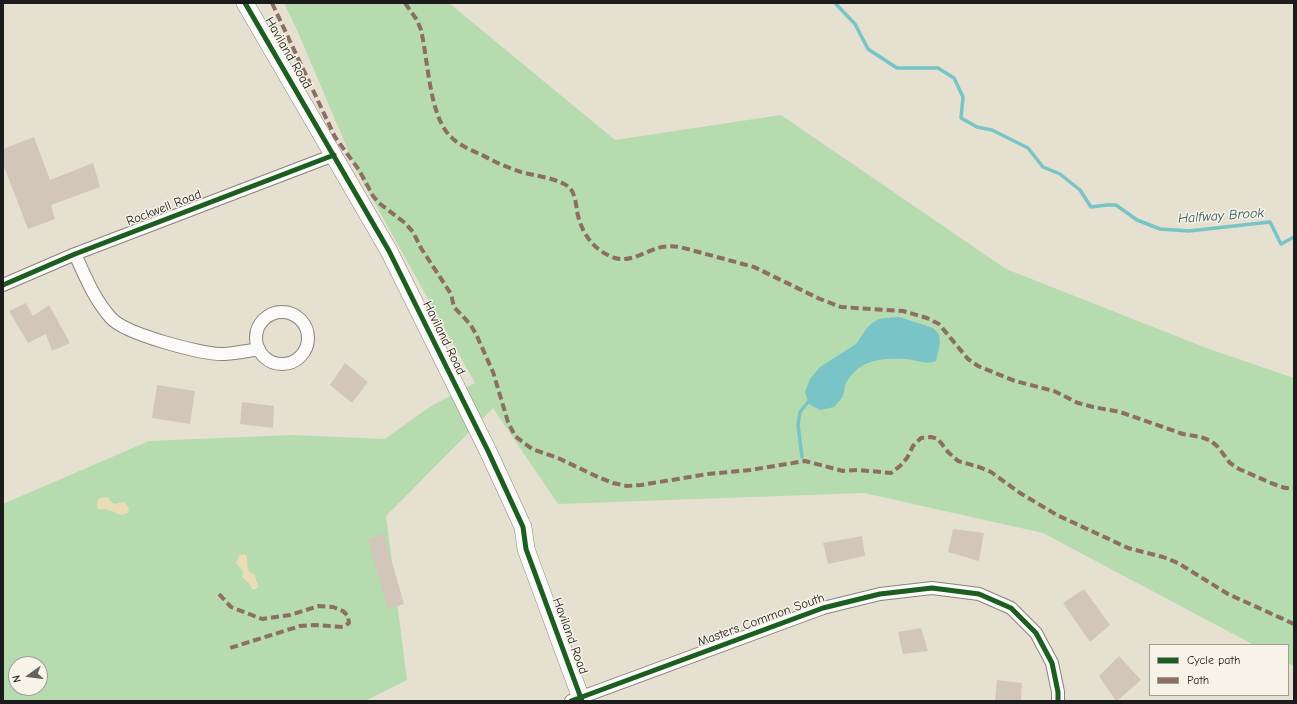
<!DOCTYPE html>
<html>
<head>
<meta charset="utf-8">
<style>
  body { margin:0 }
  #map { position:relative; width:1297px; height:704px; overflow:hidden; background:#e6e0d1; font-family:"Comic Neue",sans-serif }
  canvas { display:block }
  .frame { position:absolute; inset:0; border:4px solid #1c1c1c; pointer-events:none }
  .legend { position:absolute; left:1149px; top:644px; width:140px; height:52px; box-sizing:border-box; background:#f7f3e8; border:1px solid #9f9d96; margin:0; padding:5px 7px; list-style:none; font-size:12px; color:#1c1c1c }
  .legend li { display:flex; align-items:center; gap:8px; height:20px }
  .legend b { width:20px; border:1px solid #9f9d96 }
  .north { position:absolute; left:8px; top:656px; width:40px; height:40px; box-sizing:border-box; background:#f7f3e8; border:1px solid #9f9d96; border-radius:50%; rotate:256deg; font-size:11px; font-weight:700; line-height:16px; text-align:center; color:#1c1c1c }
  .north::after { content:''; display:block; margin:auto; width:14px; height:18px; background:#63615b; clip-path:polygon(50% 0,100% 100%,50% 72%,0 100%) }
</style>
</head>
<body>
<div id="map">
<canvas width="1297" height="704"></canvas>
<div class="frame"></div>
<ul class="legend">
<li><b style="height:5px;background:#1b5e20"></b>Cycle path</li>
<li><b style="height:5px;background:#8d6e63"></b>Path</li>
</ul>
<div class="north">N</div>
</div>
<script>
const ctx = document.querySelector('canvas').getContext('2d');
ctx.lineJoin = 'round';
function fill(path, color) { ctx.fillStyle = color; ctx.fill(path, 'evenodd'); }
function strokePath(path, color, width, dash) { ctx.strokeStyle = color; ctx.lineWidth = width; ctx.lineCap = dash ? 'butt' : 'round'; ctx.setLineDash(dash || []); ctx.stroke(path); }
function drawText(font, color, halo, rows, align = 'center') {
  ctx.font = font + ' "Comic Neue",sans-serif'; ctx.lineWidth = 3; ctx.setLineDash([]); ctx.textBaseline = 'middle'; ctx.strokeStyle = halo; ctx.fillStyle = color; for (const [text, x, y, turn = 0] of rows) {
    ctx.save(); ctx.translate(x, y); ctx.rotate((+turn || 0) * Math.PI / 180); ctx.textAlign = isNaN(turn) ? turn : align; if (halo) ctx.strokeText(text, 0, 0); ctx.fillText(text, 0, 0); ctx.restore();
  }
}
fill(new Path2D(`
  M284,3H449L615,140L781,115L1006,269L1209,349L1294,378V666L1288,663V645H1254L1043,533L864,493L558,504L493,408L386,516L407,680L365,701H3V504L149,441L292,435L385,439L431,406L475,383L357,171L297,30ZM16,664H40V688H16Z`), '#b5dbaf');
fill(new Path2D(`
  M104,497L109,498L110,501L114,504L124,502L129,508L128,513C119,518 114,510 105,509C103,509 101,510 98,509L97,504L98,499Z
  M244,554L247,557L248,570C252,575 256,572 256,581L259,586L256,589H252L249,583L242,577L243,571L236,563L239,556Z`), '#eaddb5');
fill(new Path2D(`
  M899,317L933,328L939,334L940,343L936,361C924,365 917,360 906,359C881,358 860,359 846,383C844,386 845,391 843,395C842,399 837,403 834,407L820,410L809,404L805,392L810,379L820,367L856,344L867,328L872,323L879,319L885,318Z`), '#78c4c6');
strokePath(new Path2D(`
  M835,3L855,24L868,49L897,68H938L954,78L963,97L961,118L977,127L992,130L1028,148L1043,167L1060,174L1080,190L1091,207L1107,205H1116L1137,220L1160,229L1189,231L1270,222L1281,244L1294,237
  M802,457L798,425L800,412L808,402`), '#78c4c6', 3.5);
fill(new Path2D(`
  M34,137L50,180L93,163L100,187L51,205L55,219L28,229L3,164V149Z
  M26,303L33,316L49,305L70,343L52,351L46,334L28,343L9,311Z
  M345,363L368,382L352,403L330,385Z
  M157,385L195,391L190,424L152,418Z
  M242,402L274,406L273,428L240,424Z
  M953,529L984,533L979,561L948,552Z
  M384,534L404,604L388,609L368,539Z
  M862,536L865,556L828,564L823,543Z
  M1084,589L1110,625L1090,642L1063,603Z
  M921,628L928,651L903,654L898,632Z
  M1119,656L1141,680L1117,701H1116L1099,676Z
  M997,680L1022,683L1021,701H995Z`), '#d2c6bb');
const street = new Path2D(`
  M75,254C85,276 94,299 111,318C125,334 203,355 225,354C236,353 248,351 259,349
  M3,285L75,254L334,155
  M256 338a26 26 0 1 1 52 0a26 26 0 1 1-52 0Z
  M571,701L823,608L880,594L932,588L979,594L1011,608L1036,633L1052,663L1058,692V701`);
const secondary = new Path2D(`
  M245,3L389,251L488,451L523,527L526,549L582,701`);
strokePath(street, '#87847d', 14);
strokePath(secondary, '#87847d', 18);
strokePath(street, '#fbfaf8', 12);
strokePath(secondary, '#fbfaf8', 17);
strokePath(new Path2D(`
  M272,3L335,137L359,170L373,196L379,203L405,223L413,232L421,248L451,294L454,307L470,324L476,334L493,372L508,422L515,436L532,449L558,458L598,477L613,483L627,486L641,485L708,474L750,470L805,461L843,471L858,470L891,473L900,466L907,458L913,446L921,438L931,437L938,439L948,452L958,461L979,467L991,472L1020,493L1057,515L1128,548L1163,557L1178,563L1228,594L1294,624
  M405,3L417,20L421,30C428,59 429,113 449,135C458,145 471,150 482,155C495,162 508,168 521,172C535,176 559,178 570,188C575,194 576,204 577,211C581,233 594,251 615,258C631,263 647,250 662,247C668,246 673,246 680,247L754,267L820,299L841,307L903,311L927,318L939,324L968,359L978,366L1015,381L1054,391L1078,403L1093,407L1120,412L1183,434L1201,437L1211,441L1218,447L1230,463L1239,469L1271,483L1285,488H1294
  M219,594L231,607L262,619L290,615L319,606L333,607L343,611L348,616L349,623L343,627L315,625L300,626L230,648`), '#8d6e63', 4, [8, 4]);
strokePath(new Path2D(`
  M245,3L389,251L488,451L523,527L526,549L582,701
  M3,285L75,254L334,155
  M571,701L823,608L880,594L932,588L979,594L1011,608L1036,633L1052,663L1058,692V701`), '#1b5e20', 5);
drawText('13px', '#1c1c1c', '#f7f3e8', [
  ["Haviland Road",288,53,60],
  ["Rockwell Road",164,208,-21],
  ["Haviland Road",444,338,64],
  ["Masters Common South",761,620,-20],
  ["Haviland Road",570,636,70]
]);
drawText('italic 14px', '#2e5a5e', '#f7f3e8', [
  ["Halfway Brook",1221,216,-4]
]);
</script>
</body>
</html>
